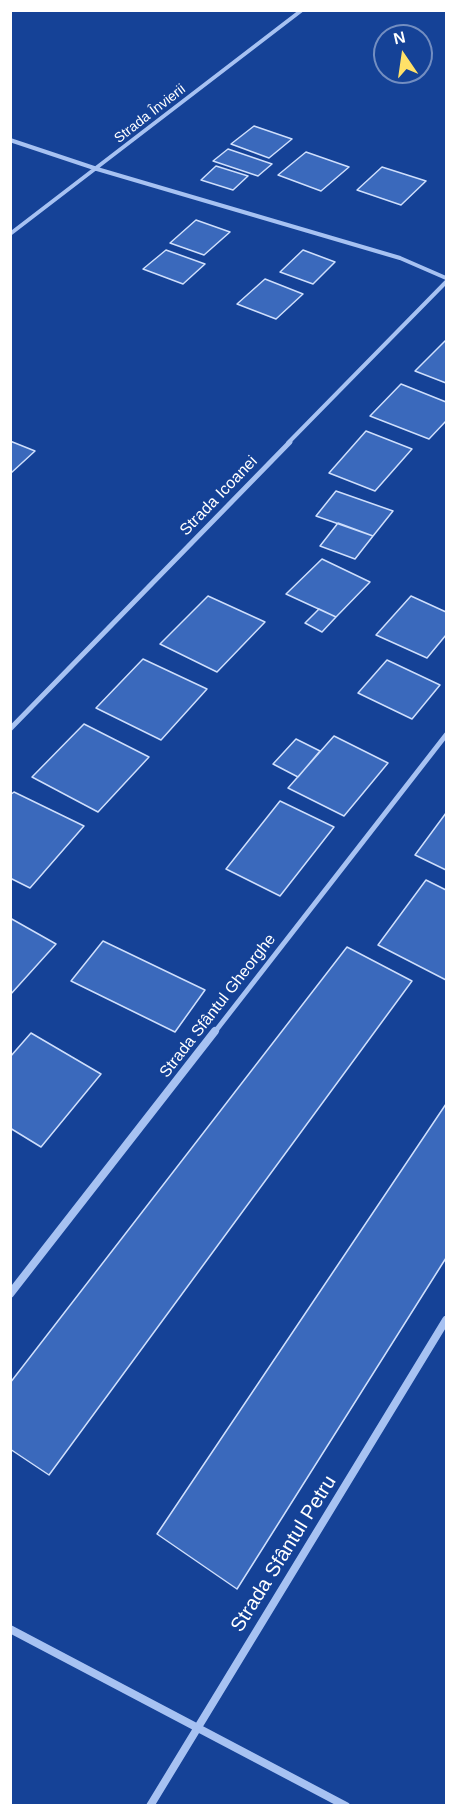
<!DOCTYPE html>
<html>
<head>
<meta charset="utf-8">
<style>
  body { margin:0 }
  #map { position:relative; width:457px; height:1816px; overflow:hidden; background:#154297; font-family:Arial,sans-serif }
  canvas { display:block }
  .frame { position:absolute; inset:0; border:12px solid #fff; pointer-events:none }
  .north { position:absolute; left:373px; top:24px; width:60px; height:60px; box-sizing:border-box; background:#154297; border:2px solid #738ec1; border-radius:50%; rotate:347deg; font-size:16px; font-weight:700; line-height:24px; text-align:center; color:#fff }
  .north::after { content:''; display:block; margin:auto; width:21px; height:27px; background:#ffe168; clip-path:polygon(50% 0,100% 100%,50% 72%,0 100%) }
</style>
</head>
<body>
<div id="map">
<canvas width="457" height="1816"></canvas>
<div class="frame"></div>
<div class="north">N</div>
</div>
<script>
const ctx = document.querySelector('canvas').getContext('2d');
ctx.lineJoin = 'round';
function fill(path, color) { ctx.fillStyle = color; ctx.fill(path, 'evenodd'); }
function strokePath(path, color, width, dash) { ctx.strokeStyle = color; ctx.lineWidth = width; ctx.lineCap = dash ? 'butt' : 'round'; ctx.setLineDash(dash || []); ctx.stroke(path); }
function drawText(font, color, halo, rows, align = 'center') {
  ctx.font = font + ' Arial,sans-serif'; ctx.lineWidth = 4.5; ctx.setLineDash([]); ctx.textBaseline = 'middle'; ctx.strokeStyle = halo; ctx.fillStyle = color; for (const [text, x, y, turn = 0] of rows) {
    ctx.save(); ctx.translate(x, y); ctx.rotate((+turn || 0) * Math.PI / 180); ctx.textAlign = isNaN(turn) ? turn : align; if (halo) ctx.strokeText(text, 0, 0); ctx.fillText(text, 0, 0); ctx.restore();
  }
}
const building = new Path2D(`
  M254,126L292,139L269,158L231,144Z
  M228,149L272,164L258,176L213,161Z
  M306,152L349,167L321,191L278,175Z
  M216,166L248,176L233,190L201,180Z
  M382,167L426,181L401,205L357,190Z
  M196,220L230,232L204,255L170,243Z
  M166,250L205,264L183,284L143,269Z
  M303,250L335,262L313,284L280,272Z
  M265,279L303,294L276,319L237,304Z
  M446,340V383L415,371Z
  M401,384L446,402V421L429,439L370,416Z
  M366,431L412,449L375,491L329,473Z
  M10,441L35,451L11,473L10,472Z
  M336,491L393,511L373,536L316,516Z
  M338,523L373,536L355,559L320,546Z
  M322,559L370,582L336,617L286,594Z
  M208,596L265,622L217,672L160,644Z
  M411,596L446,612V635L427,658L376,635Z
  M319,609L336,617L322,632L305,623Z
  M143,659L207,689L161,740L96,708Z
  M387,660L440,685L412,719L358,693Z
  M84,724L149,757L98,812L32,777Z
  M334,736L388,763L344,816L288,788Z
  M296,739L320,751L298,777L273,764Z
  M14,792L84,826L30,888L10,878V795Z
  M280,801L334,827L280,896L226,869Z
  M446,813V870L415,855Z
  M426,880L446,890V980L378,945Z
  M10,918L56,944L10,995Z
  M103,941L205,990L175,1032L71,981Z
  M347,947L412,981L49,1475L10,1449V1383Z
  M31,1033L101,1074L41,1147L10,1128V1057Z
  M446,1104V1258L237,1589L157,1534Z`);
fill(building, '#3a69bc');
strokePath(building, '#cfdffc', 1.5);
strokePath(new Path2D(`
  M10,140L97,169L400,258L446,278
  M10,234L302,10
  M288,443L446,282`), '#a7c2f2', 4);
strokePath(new Path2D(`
  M10,729L290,442
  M214,1033L446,735`), '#a7c2f2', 5);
strokePath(new Path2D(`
  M10,1294L215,1031
  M10,1629L346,1806
  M150,1806L446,1320`), '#a7c2f2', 8);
drawText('14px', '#fff', '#154297', [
  ["Strada Învierii",150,114,-38]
]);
drawText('16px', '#fff', '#154297', [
  ["Strada Icoanei",219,496,-46],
  ["Strada Sfântul Gheorghe",218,1006,-52]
]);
drawText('20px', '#fff', '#154297', [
  ["Strada Sfântul Petru",284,1554,-58]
]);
</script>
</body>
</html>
